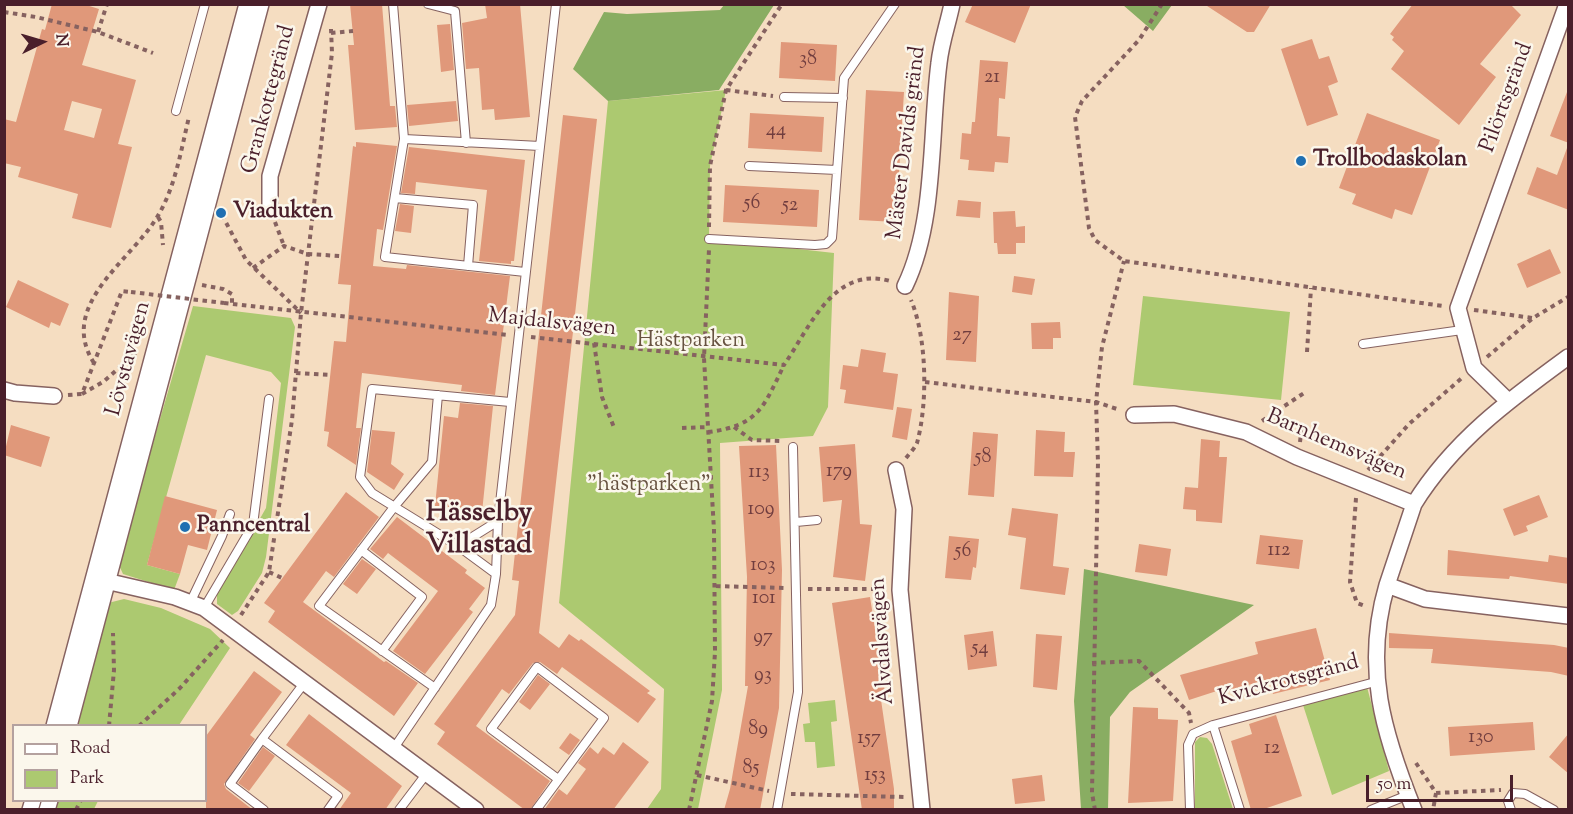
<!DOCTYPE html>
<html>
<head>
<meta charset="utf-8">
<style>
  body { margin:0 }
  #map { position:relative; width:1573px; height:814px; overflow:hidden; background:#f5ddc1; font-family:"Sorts Mill Goudy",serif }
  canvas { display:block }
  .frame { position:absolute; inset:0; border:6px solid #4a1f2b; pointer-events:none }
  .legend { position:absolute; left:12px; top:724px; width:195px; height:78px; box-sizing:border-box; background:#fbf7ec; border:2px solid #b4a19f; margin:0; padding:8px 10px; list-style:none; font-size:18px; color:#4a1f2b }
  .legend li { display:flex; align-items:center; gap:12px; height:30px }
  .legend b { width:30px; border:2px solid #b4a19f }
  .north { position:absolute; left:12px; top:12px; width:60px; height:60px; -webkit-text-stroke:4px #fbf7ec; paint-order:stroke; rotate:85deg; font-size:16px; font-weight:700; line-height:24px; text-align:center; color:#4a1f2b }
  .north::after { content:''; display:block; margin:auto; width:21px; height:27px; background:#4a1f2b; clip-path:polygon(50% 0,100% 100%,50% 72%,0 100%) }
  .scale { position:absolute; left:1366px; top:775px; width:147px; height:27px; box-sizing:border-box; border:3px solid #4a1f2b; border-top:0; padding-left:8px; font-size:18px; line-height:21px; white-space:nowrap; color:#4a1f2b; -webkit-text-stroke:4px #fbf7ec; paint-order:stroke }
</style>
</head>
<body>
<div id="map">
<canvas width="1573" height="814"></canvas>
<div class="frame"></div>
<ul class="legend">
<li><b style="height:8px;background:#fff"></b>Road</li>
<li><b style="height:16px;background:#acc970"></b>Park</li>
</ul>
<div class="north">N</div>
<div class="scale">50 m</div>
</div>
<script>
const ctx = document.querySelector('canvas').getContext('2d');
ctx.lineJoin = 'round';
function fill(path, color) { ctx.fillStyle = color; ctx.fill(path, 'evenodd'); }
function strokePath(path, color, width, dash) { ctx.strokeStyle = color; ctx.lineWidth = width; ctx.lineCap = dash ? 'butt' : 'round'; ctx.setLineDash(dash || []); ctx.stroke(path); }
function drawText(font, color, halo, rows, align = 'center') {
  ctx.font = font + ' "Sorts Mill Goudy",serif'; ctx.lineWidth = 5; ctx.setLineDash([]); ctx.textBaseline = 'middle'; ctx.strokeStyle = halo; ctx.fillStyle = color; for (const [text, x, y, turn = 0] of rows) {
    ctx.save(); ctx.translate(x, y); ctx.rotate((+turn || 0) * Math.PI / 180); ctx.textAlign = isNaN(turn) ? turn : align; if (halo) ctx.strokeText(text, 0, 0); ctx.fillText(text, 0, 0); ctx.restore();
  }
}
fill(new Path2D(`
  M726,90L710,166L709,239L834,253L828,407L813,436L720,443L722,690L698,809H647L661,789L664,689L559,603L608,101Z
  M1143,296L1290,312L1281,400L1133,385Z
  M193,306L291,318L295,327L266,557L262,573L238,611L232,615L217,604V594L266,508L281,383L271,372L206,355L147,565L180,574L174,590L123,574L118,563Z
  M124,599L161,608L210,629L230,648L179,725L74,726L108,603Z
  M1367,687L1389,771L1332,795L1303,705Z
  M835,700L837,721L831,722L835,766L817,768L815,742H805L803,724L810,723L808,703Z
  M1200,737L1207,738L1212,744L1233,809H1195V742Z
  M55,801H98L94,809L53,810Z`), '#acc970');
fill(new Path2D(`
  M724,5H774L719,90L608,101L573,69L604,12L627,14L720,10Z
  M1123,5V4L1172,5L1153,31Z
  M1084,569L1254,605L1130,692L1110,717L1108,809H1081L1074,701Z`), '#89ad62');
fill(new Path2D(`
  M52,4H83L99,9L82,65L136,80L118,144L132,147L111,228L72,218L78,194L18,177L21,167L4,163V119L16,122L42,29L45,30ZM72,101L102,109L94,138L64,130Z
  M350,4H382L390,106H395L397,127L355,130L348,45H354Z
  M485,4H520L530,117L495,120L494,109L482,110L479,68L466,69L462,23L487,18Z
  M973,4H1031L1015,43L965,22Z
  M1204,4H1271L1254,32H1247Z
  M1413,4H1510L1521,15L1480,64L1496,77L1459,125L1391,69L1404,51L1392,40L1394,37L1390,34Z
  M450,24L454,70L441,72L437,25Z
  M1312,39L1319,59L1329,56L1338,82L1328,86L1338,115L1307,126L1281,49Z
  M781,42L837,45L835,81L779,78Z
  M980,60L1008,62L1005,99L999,98L997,136L1010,137L1008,163L995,162L994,172L968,170L969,160L960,159L962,133L971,134L972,122H975Z
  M866,90L904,92L896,222L859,220Z
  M1567,92H1569V143L1550,136Z
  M456,101L458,121L409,126L407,105Z
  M750,113L824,117L822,152L748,148Z
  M1367,113L1440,140L1412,215L1395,209L1392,219L1352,204L1356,194L1339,188Z
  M563,115L597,119L539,633L559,648L569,634L579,641L581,639L650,691L647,693L656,699L638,723L562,667L557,674L540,662L533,663L509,694L502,689L476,726L550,781L530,810H525L437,744L445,732L434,724L515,615L519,581L512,580Z
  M356,142L397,146L383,230L377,229L373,266L406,269L407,265L510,276L495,395L461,391L462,385L362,373L356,428H361L356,465L327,446L329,432L324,431L334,341L346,342L351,285L338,284L353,146L356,147Z
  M409,147L525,160L514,261H511V264L479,261L487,190L416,182L415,194L401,193Z
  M1567,148H1569V210L1527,194L1537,167L1557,175Z
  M725,185L819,190L817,227L723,222Z
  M958,200L981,202L980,218L956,216Z
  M400,204L414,206L411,233L395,231Z
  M1015,211L1016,227L1025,226V243H1016V254H998L997,243H994L993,212Z
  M1550,249L1561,273L1527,288L1517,264Z
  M1014,276L1035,279L1032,295L1012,292Z
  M18,280L69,304L60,326L51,322L49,328L6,307Z
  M949,292L979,296L976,362L946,360Z
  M1060,322L1061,338H1053V349H1032L1031,323Z
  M861,349L886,353L883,372L898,374L893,410L844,403L846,390L840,389L843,365L858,367Z
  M460,403L493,406L481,522L448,518L450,507L435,506L444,416L458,418Z
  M897,407L912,409L907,440L892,437Z
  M11,425L50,437L41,467L4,455Z
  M372,430L395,432L391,464L404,474L394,490L367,472Z
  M1036,430L1065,432L1064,452H1075L1073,477L1034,476Z
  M973,432L998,434L994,497L968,495Z
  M1201,439L1220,441L1219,457H1227L1222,523L1196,521V510L1183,509L1185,487L1198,488Z
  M855,444L860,524L872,525L865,581L833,577L842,500L823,502L822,484L819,447Z
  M776,445L782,570L779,708L760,810H724L730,789L748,686H745L747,577L739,446Z
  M346,492L379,517L334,577L326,571L303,602L384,662L386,661L418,683L394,716L268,622L275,611L264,603Z
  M1539,495L1548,517L1526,526L1528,531L1514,536L1503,509Z
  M165,496L217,510L207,550L188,545L180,574L147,565Z
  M1012,508L1058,514L1053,566L1069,568L1065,595L1020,589L1026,538L1008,535Z
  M397,517L467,570L465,573L485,588L469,609L473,612L425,674L393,651L438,591L388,553L383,559L370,549Z
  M1260,535L1303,540L1299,569L1256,564Z
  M949,536L979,539L976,568L973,567L971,580L945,578Z
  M1139,544L1171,549L1167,576L1135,572Z
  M1448,550L1548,562L1549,555L1569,558V584L1510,576L1509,579L1447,575Z
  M362,559L376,569L357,594L343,584Z
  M870,597L885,692L880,693L894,789V810H862L832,603Z
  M1316,628L1330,680L1273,694L1269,679L1227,691L1226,688L1189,700L1180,675L1258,654L1255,642Z
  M993,631L997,666L968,670L964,635Z
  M1389,633L1554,645L1569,648V676L1551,672L1431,663L1433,649L1389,648Z
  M1036,634L1062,636L1057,690L1033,687Z
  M254,671L282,692L250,735L255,739L224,784L226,789L253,810H206V736Z
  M538,675L550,684L530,710L519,702Z
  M1133,707L1158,708V719L1178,720L1173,801L1128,803Z
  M309,714L402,786L385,810H339L351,793L286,745Z
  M1276,715L1302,796L1261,810H1251L1231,741L1252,734L1249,724Z
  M1533,722L1535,750L1450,756L1448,727Z
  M570,733L580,740L569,755L559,748Z
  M1569,733V774L1549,757Z
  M623,742L649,762L613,810H544L559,789L567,795L586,769L578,763L590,747L598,754L603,747L614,755Z
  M263,747L275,756L249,791L238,783Z
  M1042,775L1045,801L1015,804L1012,779Z`), '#e0987a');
const lane = new Path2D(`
  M393,4L404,139L385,257L525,272
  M428,4L455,11L466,143
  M784,97L843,98
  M176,111L205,4
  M404,139L540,146
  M749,166L837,170
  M395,198L473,205L468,266
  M709,239L815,245L826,244L832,238L844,78L895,4
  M1363,344L1462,330
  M796,522L817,520
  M458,546L372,493L360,477L372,389L510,402
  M361,550L422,597L382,651
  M496,574L498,521
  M190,603L222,536L230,514
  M204,608L253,525L269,399
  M305,682L262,739L338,796L328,810
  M435,688L319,606L394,507L432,462L438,395
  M1213,725L1240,810
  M262,739L230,784L264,810
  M394,748L491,605L496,574L458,546L498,521L556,4
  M399,810L427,773
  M536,810L604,718L537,667L491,729L558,779
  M777,810L798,692L793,447
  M1190,810L1188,745L1193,734L1213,725L1375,682
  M1371,810L1408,795
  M1511,810L1508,801L1513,793L1525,794L1554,810`);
const street = new Path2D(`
  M270,208V176L319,4
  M905,286C936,222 930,133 939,63C941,43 948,24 952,4
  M4,390L15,393L54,396
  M1508,401L1474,368L1458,308L1567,4
  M1134,415L1174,414L1246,432L1297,457L1414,504C1453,441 1509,400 1568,357
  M896,470L904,509L900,590L922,810
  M1414,504L1387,585L1425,599L1568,616
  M97,579L175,597L204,608L476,810
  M1387,585C1363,667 1383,733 1414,810
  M54,726L247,4
  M69,726L261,4
  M30,810L33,800
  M47,810L50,800`);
strokePath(lane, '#866260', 10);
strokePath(street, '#866260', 18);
strokePath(new Path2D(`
  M1162,4L1139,40L1082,101L1075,117L1089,228L1095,240L1124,261L1443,306
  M4,12L36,17L98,32L153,53
  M98,32L107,4
  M331,33L353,31
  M726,90L773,96
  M222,215L246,260L301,313
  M158,217L161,222L163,245
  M275,222L284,246
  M709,227L710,166L726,90L782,4
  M253,268L284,246L308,254L340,256
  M202,285L223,289L232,294V304
  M224,303L508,335
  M1474,310L1533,318
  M531,337L784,365C810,327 834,265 890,281
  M594,343L602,397L615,430
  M1307,352L1311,288
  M1487,357L1533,318L1568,297
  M94,363C56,304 134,259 159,214C176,184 181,150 189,117
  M296,373L330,375
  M925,382L1096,402L1120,410
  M82,394L103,382L137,352
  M68,395L82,394L122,291L131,292
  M1262,421L1304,393
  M734,427L752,440L783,441
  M682,428L708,427
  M708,432C759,426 764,406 784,365
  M1300,442L1302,425
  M906,458C910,453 915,448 917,443C928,403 927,338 911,300
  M1368,470L1409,424L1463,377
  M1356,498L1350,582L1357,603L1365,606
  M269,572L282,578
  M716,586L785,588
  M808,589H884
  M241,615L269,572L292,420L301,313L332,53L331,29
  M1092,663L1139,661L1189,713L1191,723
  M109,726L114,670L113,633
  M139,726L180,688L223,640
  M1416,763L1436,793L1433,810
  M697,775L769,791
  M1436,793L1501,790
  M791,794L904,797
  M76,810L81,800
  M689,810L712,701L715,652L714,530L704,358L709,249
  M1095,810L1092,793L1098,462L1096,402L1102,347L1124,261`), '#866260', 4, [4.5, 4.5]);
strokePath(lane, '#fff', 8);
strokePath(street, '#fff', 15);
strokePath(new Path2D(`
  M131,292L224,303`), '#866260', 4, [4.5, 4.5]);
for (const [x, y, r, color] of [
  [1301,161,6,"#1f6fb2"],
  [221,213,6,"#1f6fb2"],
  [185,527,6,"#1f6fb2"]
]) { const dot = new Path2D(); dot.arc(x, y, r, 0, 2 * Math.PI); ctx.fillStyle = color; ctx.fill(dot); strokePath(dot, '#fbf7ec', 2); }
drawText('20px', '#703d3f', null, [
  ["38",808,61],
  ["21",992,79],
  ["44",776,132],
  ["56",752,205],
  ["52",790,207],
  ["27",962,337],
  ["58",983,459],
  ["179",839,473],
  ["113",759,474],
  ["109",761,511],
  ["112",1279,552],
  ["56",963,553],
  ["103",763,567],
  ["101",764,600],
  ["97",763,639],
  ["54",980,650],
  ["93",763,677],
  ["89",758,731],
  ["130",1481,739],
  ["157",869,740],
  ["12",1272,750],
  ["85",751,770],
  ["153",875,777]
]);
drawText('22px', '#4a1f2b', '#fbf7ec', [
  ["Pilörtsgränd",1508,98,-70],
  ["Grankottegränd",270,100,-75],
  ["Mäster Davids gränd",908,143,-83],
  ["Majdalsvägen",552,324,6],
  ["Lövstavägen",130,359,-75],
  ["Barnhemsvägen",1336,446,23],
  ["Älvdalsvägen",884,641,-94],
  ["Kvickrotsgränd",1289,682,-15]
]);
drawText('bold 22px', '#4a1f2b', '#fbf7ec', [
  ["Trollbodaskolan",1313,161],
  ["Viadukten",233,213],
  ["Panncentral",197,527]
], 'left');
drawText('22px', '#675240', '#fbf7ec', [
  ["Hästparken",691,342],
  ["\"hästparken\"",649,486]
]);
drawText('bold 28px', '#4a1f2b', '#fbf7ec', [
  ["Hässelby",479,515],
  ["Villastad",479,547]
]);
</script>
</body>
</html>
